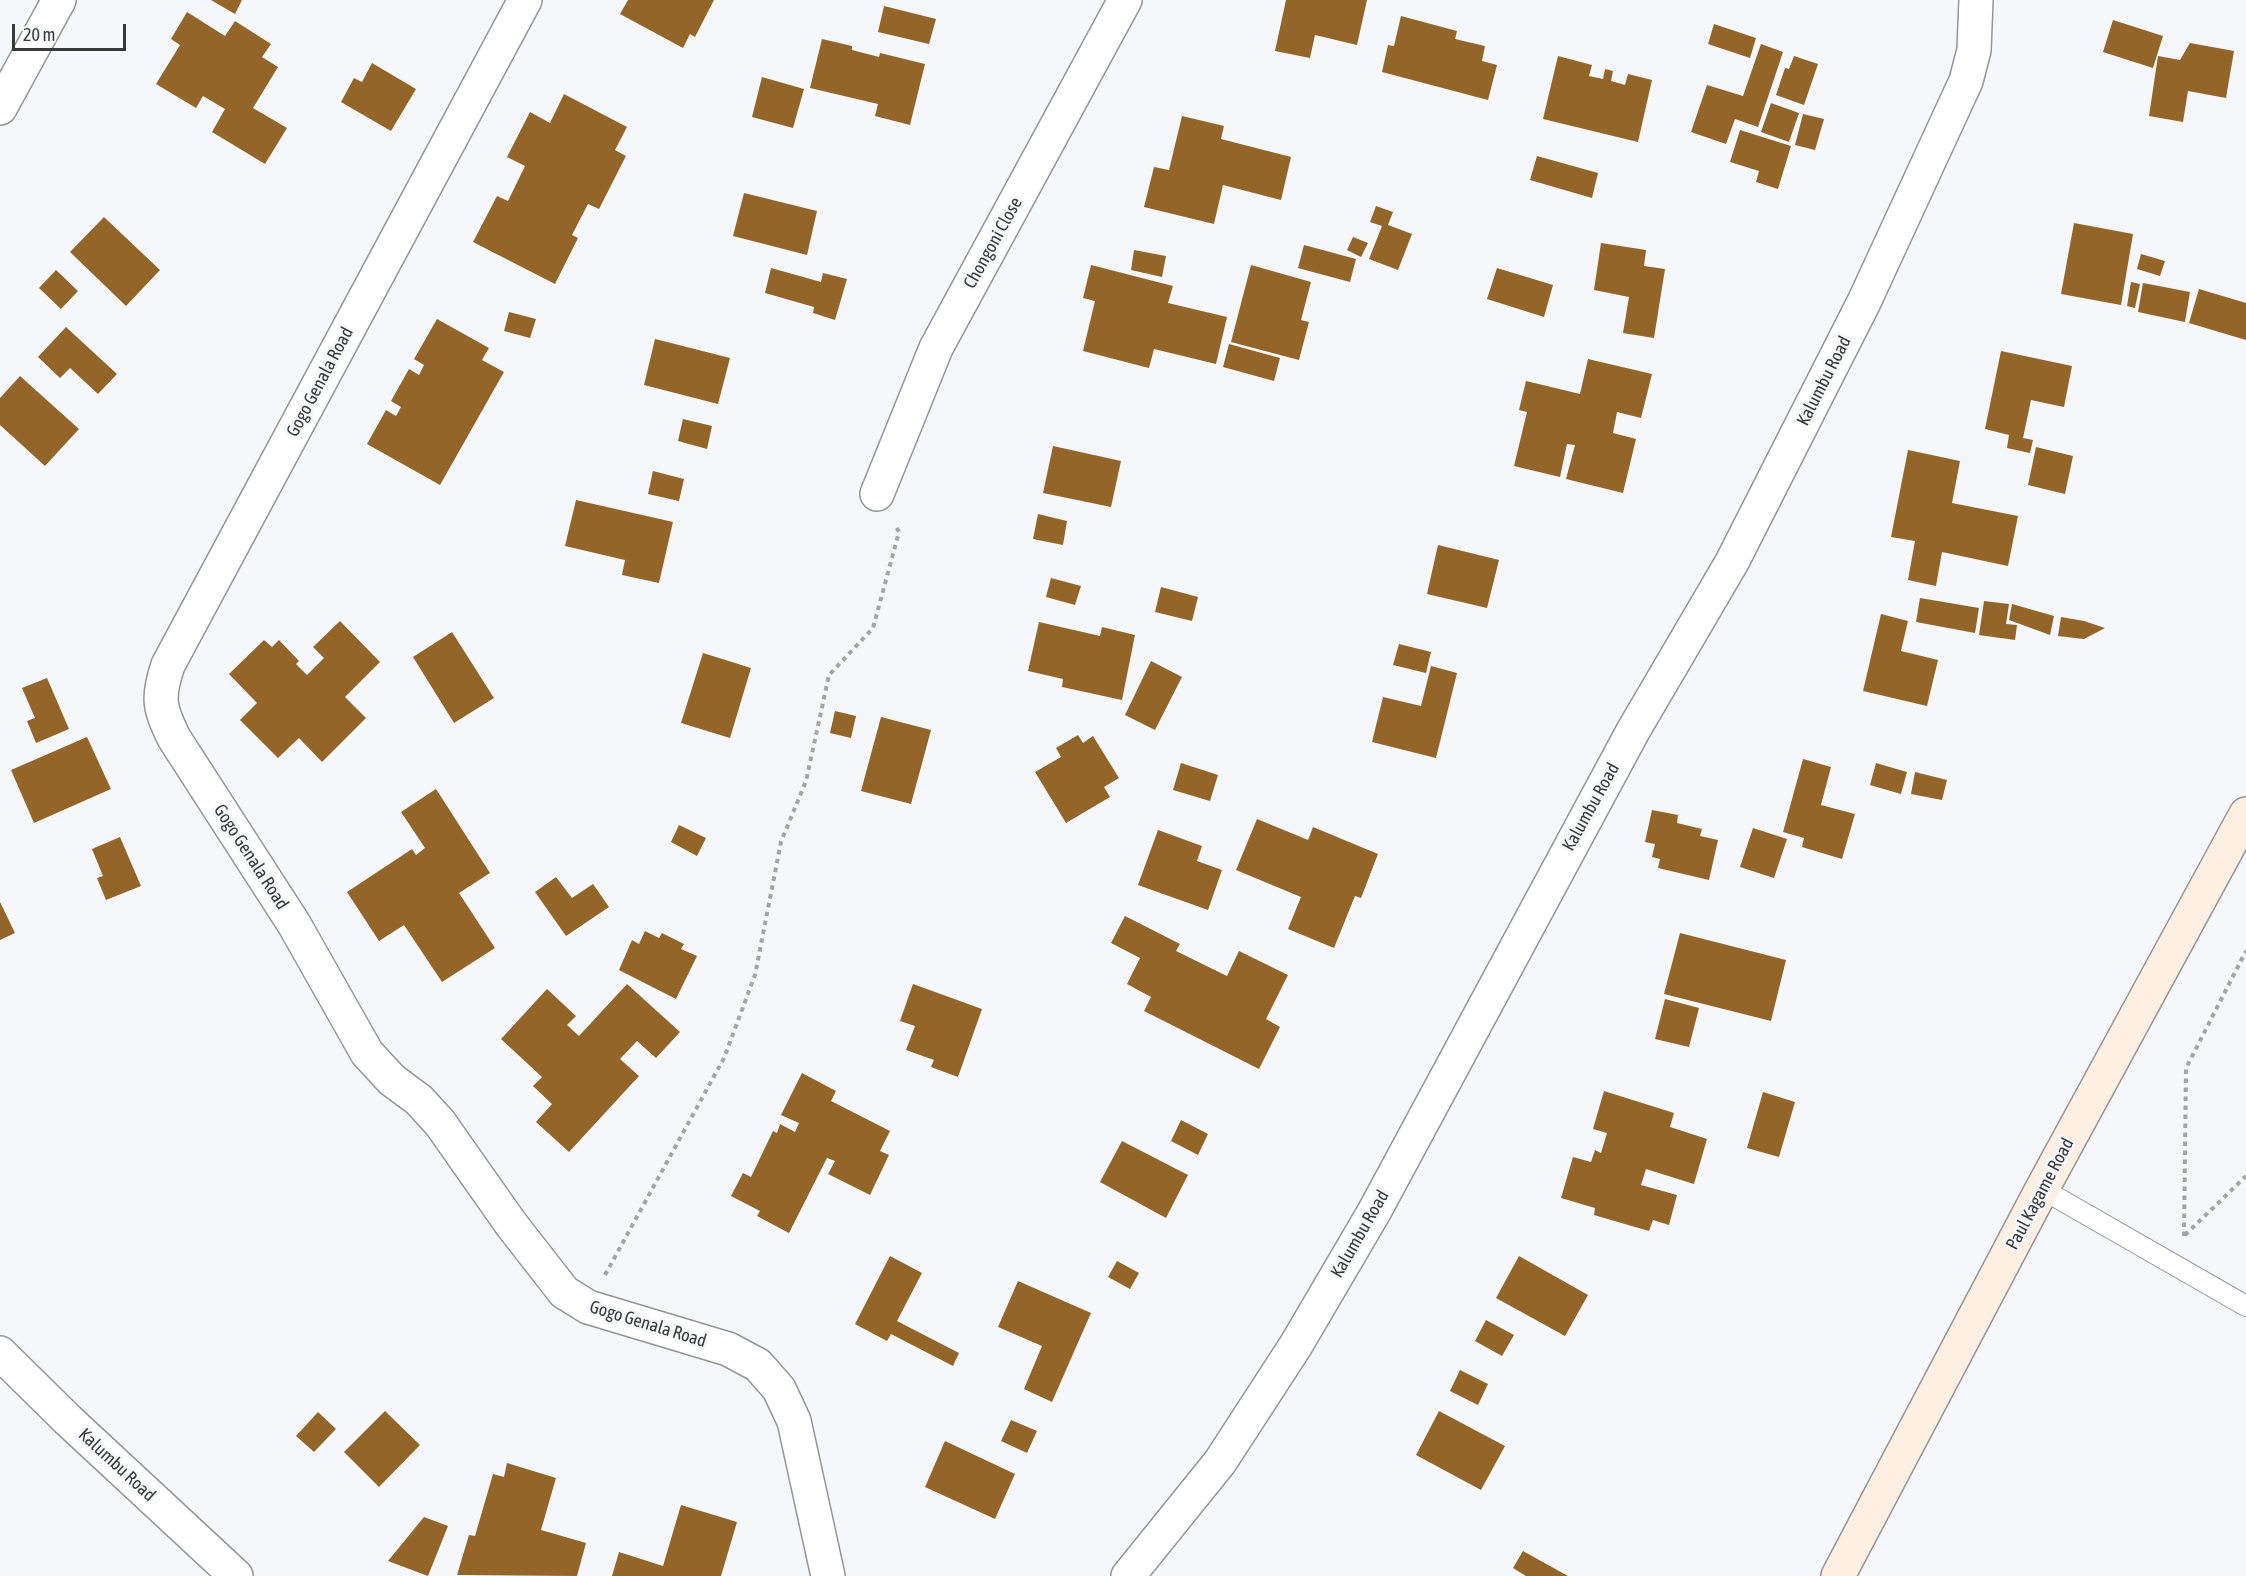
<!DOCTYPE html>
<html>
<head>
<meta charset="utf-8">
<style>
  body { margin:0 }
  #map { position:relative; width:2246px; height:1576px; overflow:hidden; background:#f5f7fa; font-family:"Asap Condensed",sans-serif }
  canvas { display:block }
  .scale { position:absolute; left:12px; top:24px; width:114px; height:27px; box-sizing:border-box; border:3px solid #383839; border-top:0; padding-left:8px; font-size:18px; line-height:21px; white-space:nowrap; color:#383839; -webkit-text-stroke:4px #f5f7fa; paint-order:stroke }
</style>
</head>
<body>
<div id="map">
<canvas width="2246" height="1576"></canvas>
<div class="scale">20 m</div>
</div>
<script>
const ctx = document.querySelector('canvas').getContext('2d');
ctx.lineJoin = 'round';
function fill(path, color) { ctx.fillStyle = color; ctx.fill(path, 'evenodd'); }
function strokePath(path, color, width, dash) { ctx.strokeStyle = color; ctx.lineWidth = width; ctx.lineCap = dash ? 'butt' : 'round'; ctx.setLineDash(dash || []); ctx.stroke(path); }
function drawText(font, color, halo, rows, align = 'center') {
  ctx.font = font + ' "Asap Condensed",sans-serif'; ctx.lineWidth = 6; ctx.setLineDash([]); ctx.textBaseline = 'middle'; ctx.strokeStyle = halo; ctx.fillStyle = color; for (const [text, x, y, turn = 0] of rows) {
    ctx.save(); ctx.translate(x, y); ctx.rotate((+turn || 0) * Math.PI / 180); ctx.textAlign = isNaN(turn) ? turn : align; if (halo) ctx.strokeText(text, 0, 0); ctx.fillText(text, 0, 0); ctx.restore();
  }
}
fill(new Path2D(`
  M211,0H242L235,14Z
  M628,0H714L695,37L690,34L683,48L620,14Z
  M1286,0H1367L1357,45L1315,35L1310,58L1275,51Z
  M884,6L936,19L929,44L878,32Z
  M187,12L225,36L235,21L271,44L262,57L278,67L253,108L287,128L265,164L212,132L225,109L203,96L196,108L156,84L180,45L171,39Z
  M1401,16L1457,31L1455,39L1485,46L1482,61L1497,65L1488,100L1382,72L1388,45L1394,46Z
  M2113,20L2163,36L2153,68L2103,52Z
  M1714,24L1756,38L1750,58L1708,44Z
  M822,39L852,46V50L879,57L880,53L925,64L910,125L875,116L878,104L810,88Z
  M2190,43L2234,51L2226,98L2188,91L2183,122L2149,116L2158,56L2180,60Z
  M1761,44L1783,52L1758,127L1735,119L1726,144L1691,132L1707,85L1743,96Z
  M1558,56L1592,65L1589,76L1603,79L1605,69L1613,71L1611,81L1625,85L1628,74L1652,80L1638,142L1543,119Z
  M1794,56L1818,64L1804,105L1776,95L1785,68L1789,69Z
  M372,63L416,89L391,131L341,102L354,78L362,82Z
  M762,77L804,89L793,128L752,117Z
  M564,94L627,127L615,150L626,156L599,209L588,204L572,235L578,238L555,284L473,242L497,196L508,201L525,166L507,157L530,112L550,123Z
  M1771,103L1799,113L1789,142L1761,132Z
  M1803,114L1824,119L1815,150L1795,145Z
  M1182,116L1224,126L1221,139L1291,157L1281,200L1223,185L1214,224L1144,207L1154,167L1169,170Z
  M1740,130L1791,146L1778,189L1756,182L1759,171L1730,162Z
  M1537,156L1598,173L1592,198L1530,180Z
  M744,193L817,211L807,255L733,236Z
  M1376,206L1393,212L1388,225L1412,234L1398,270L1369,259L1382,226L1370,222Z
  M104,217L160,270L126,306L70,252Z
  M2074,223L2133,234L2121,305L2061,294Z
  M1353,237L1368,243L1361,257L1347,250Z
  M1601,243L1646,250L1644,266L1665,269L1654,338L1623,333L1629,297L1594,290Z
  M1304,245L1356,259L1350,282L1298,268Z
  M1134,250L1166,256L1162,277L1131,270Z
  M2141,254L2165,261L2160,276L2137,269Z
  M1091,265L1173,286L1168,303L1227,317L1216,364L1154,349L1149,368L1083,351L1095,301L1083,298Z
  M1251,265L1311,282L1301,320L1309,322L1299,360L1231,342Z
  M771,268L821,282L823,273L847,279L835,320L813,313L814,307L765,293Z
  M1497,268L1553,285L1544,317L1487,299Z
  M56,270L78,291L61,309L39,288Z
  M2131,282L2140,284L2135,308L2127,306Z
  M2143,283L2190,292L2185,322L2138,312Z
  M2199,289L2246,303V340L2189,323Z
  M509,312L536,319L530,338L504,331Z
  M437,319L489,348L482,360L504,372L440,485L367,444L386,410L396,416L401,407L391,401L409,369L419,375L424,365L414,359Z
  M66,327L117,374L98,394L70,368L60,378L38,357Z
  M655,339L730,358L718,404L644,385Z
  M1229,344L1280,358L1274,381L1223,367Z
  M2001,351L2072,366L2064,407L2031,400L2023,438L2033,440L2030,453L2007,448L2009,435L1985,429Z
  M1588,359L1652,374L1641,418L1617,412L1613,433L1636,439L1623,493L1566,479L1575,445L1567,444L1560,477L1514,466L1527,412L1519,410L1526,381L1580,394Z
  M20,376L79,429L45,466L0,425V398Z
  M683,419L712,426L707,449L678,441Z
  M1053,446L1121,461L1111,507L1043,493Z
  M2036,447L2073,456L2065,494L2028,485Z
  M1908,450L1960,461L1952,503L2018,516L2008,566L1942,552L1936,586L1908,580L1915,541L1891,537Z
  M653,471L684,479L679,501L648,494Z
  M576,500L673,522L659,583L622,575L625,560L565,546Z
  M1038,514L1067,521L1063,545L1033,539Z
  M1438,545L1499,560L1487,608L1427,594Z
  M1051,578L1081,586L1075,605L1046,597Z
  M1161,587L1198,597L1192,621L1155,612Z
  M1920,598L1979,608L1975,633L1916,622Z
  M1984,601L2009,604L2006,624L2017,625L2015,640L1979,635Z
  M2012,604L2054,616L2050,635L2009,620Z
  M1881,614L1908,621L1901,651L1938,660L1927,706L1863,691Z
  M2061,617L2084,621L2105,628L2084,639L2058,636Z
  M340,621L380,662L345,697L366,718L322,762L299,738L278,758L240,720L257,703L229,674L264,640L272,647L279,640L299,661L296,664L307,675L324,658L313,647Z
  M1039,622L1100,636L1102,627L1135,635L1122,700L1062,687L1063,679L1028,671Z
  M452,632L494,698L454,723L413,657Z
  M1399,644L1431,652L1426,673L1393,665Z
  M703,653L751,668L730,738L681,723Z
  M1151,661L1182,677L1155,730L1125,715Z
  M1431,666L1457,673L1436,758L1372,742L1383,697L1421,706Z
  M47,678L69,729L36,743L27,721L35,718L22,688Z
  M835,711L856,716L851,738L830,733Z
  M881,717L931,730L911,804L861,791Z
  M1078,735L1083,743L1093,736L1119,778L1104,787L1110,797L1066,823L1035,772L1061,757L1056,748Z
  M87,737L111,789L34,823L11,770Z
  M1803,759L1831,767L1821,805L1855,814L1842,859L1802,847L1804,838L1783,832Z
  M1181,763L1218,775L1210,801L1173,790Z
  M1876,763L1907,772L1901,794L1870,785Z
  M1915,772L1947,780L1942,800L1911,794Z
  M436,789L490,873L459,893L495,948L442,982L404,925L379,941L347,892L412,849L416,855L425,848L401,812Z
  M1652,810L1678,815L1677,823L1702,829L1700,836L1718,840L1709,880L1658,868L1660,859L1652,857L1655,844L1645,842Z
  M1257,819L1308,840L1313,827L1378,854L1361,898L1355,896L1334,948L1288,929L1301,897L1236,870Z
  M679,825L706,838L697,856L671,842Z
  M1753,828L1787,839L1774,878L1740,867Z
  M1158,830L1202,846L1197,861L1222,870L1208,910L1138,885Z
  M120,837L141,886L106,900L97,878L103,876L92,849Z
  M556,877L572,898L593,884L609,907L566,936L535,892Z
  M0,902L15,933L0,940Z
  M1125,916L1180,944L1176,951L1227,976L1239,951L1288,975L1266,1019L1280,1027L1259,1069L1144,1011L1151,997L1127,984L1140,958L1111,943Z
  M645,931L659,938L662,933L684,944L681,949L697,956L676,999L619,970L632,940L639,944Z
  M1680,933L1786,960L1771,1021L1664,994Z
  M627,984L680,1032L656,1058L637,1041L620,1059L639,1076L569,1152L536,1122L552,1104L533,1086L542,1077L501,1039L547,989L576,1016L567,1025L579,1036Z
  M913,984L982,1009L958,1077L931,1067L934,1060L906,1050L915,1026L900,1021Z
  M1665,999L1699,1008L1689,1047L1655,1039Z
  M802,1073L836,1091L831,1101L890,1131L880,1151L889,1155L870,1195L828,1174L835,1161L827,1158L789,1233L757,1216L760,1211L731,1196L743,1173L751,1177L773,1131L777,1133L780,1124L795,1132L799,1123L781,1115Z
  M1604,1091L1674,1113L1670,1127L1707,1139L1694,1184L1646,1169L1641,1185L1677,1195L1669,1225L1653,1220L1649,1231L1594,1215L1595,1208L1561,1198L1573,1157L1591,1162L1595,1150L1601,1153L1607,1133L1593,1129Z
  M1763,1092L1795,1102L1779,1157L1747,1148Z
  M1181,1120L1208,1134L1198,1155L1171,1141Z
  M1122,1141L1188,1175L1166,1218L1100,1182Z
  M890,1256L922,1273L897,1321L959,1353L953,1366L891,1334L887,1341L855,1324Z
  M1519,1256L1588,1295L1565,1336L1496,1298Z
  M1117,1261L1139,1273L1130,1289L1108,1277Z
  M1018,1281L1091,1313L1052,1402L1024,1389L1042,1346L998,1327Z
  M1486,1320L1514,1335L1502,1356L1475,1341Z
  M1460,1370L1488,1384L1478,1405L1450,1391Z
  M385,1411L420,1445L379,1487L344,1452Z
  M1439,1411L1505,1446L1481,1490L1416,1455Z
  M318,1412L336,1429L314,1452L296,1436Z
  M1011,1420L1037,1431L1027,1453L1001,1441Z
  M945,1441L1015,1474L995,1519L925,1487Z
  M507,1463L556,1478L541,1530L586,1543L577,1576L457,1575L469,1535L475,1536L493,1474L504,1477Z
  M681,1505L737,1522L721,1576H612L619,1552L663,1566Z
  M424,1517L448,1526L428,1576L388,1561Z
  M1523,1551L1568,1576H1526L1513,1568Z`), '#936529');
const lane = new Path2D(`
  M2042,1189L2246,1306`);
const street = new Path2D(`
  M525,0L168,665C157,698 159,707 174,738L294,924L367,1053L392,1080L419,1100L440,1123L511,1224L564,1292L588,1307L728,1349L758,1365L779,1389L794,1421L828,1576
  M0,108L59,0
  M877,494L936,348L1125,0
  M0,1353L68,1420L236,1576
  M1128,1576L1220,1462L1296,1345L1374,1212L1633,731L1732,562L1864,302L1966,81L1974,50L1976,0`);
const secondary = new Path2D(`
  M1838,1576L2042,1189L2246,814`);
strokePath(lane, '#949598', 22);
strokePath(street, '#949598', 36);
strokePath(secondary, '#949598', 36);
strokePath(new Path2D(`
  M2185,1235L2246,1176
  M2184,1236L2186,1068L2246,951
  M605,1275L724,1058L755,975L781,842L806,781L829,675L873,628L899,532L895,525`), '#a3a4a6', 4, [4.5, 4.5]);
strokePath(lane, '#fff', 20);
strokePath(street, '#fff', 33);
strokePath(secondary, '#fdf0e2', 33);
drawText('18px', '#383839', '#f5f7fa', [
  ["Chongoni Close",993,243,-61],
  ["Kalumbu Road",1824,381,-63],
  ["Gogo Genala Road",320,382,-62],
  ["Kalumbu Road",1591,807,-61],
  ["Gogo Genala Road",251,857,57],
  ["Paul Kagame Road",2040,1194,-62],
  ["Kalumbu Road",1360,1234,-60],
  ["Gogo Genala Road",648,1324,17],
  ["Kalumbu Road",117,1465,43]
]);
</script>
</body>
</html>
